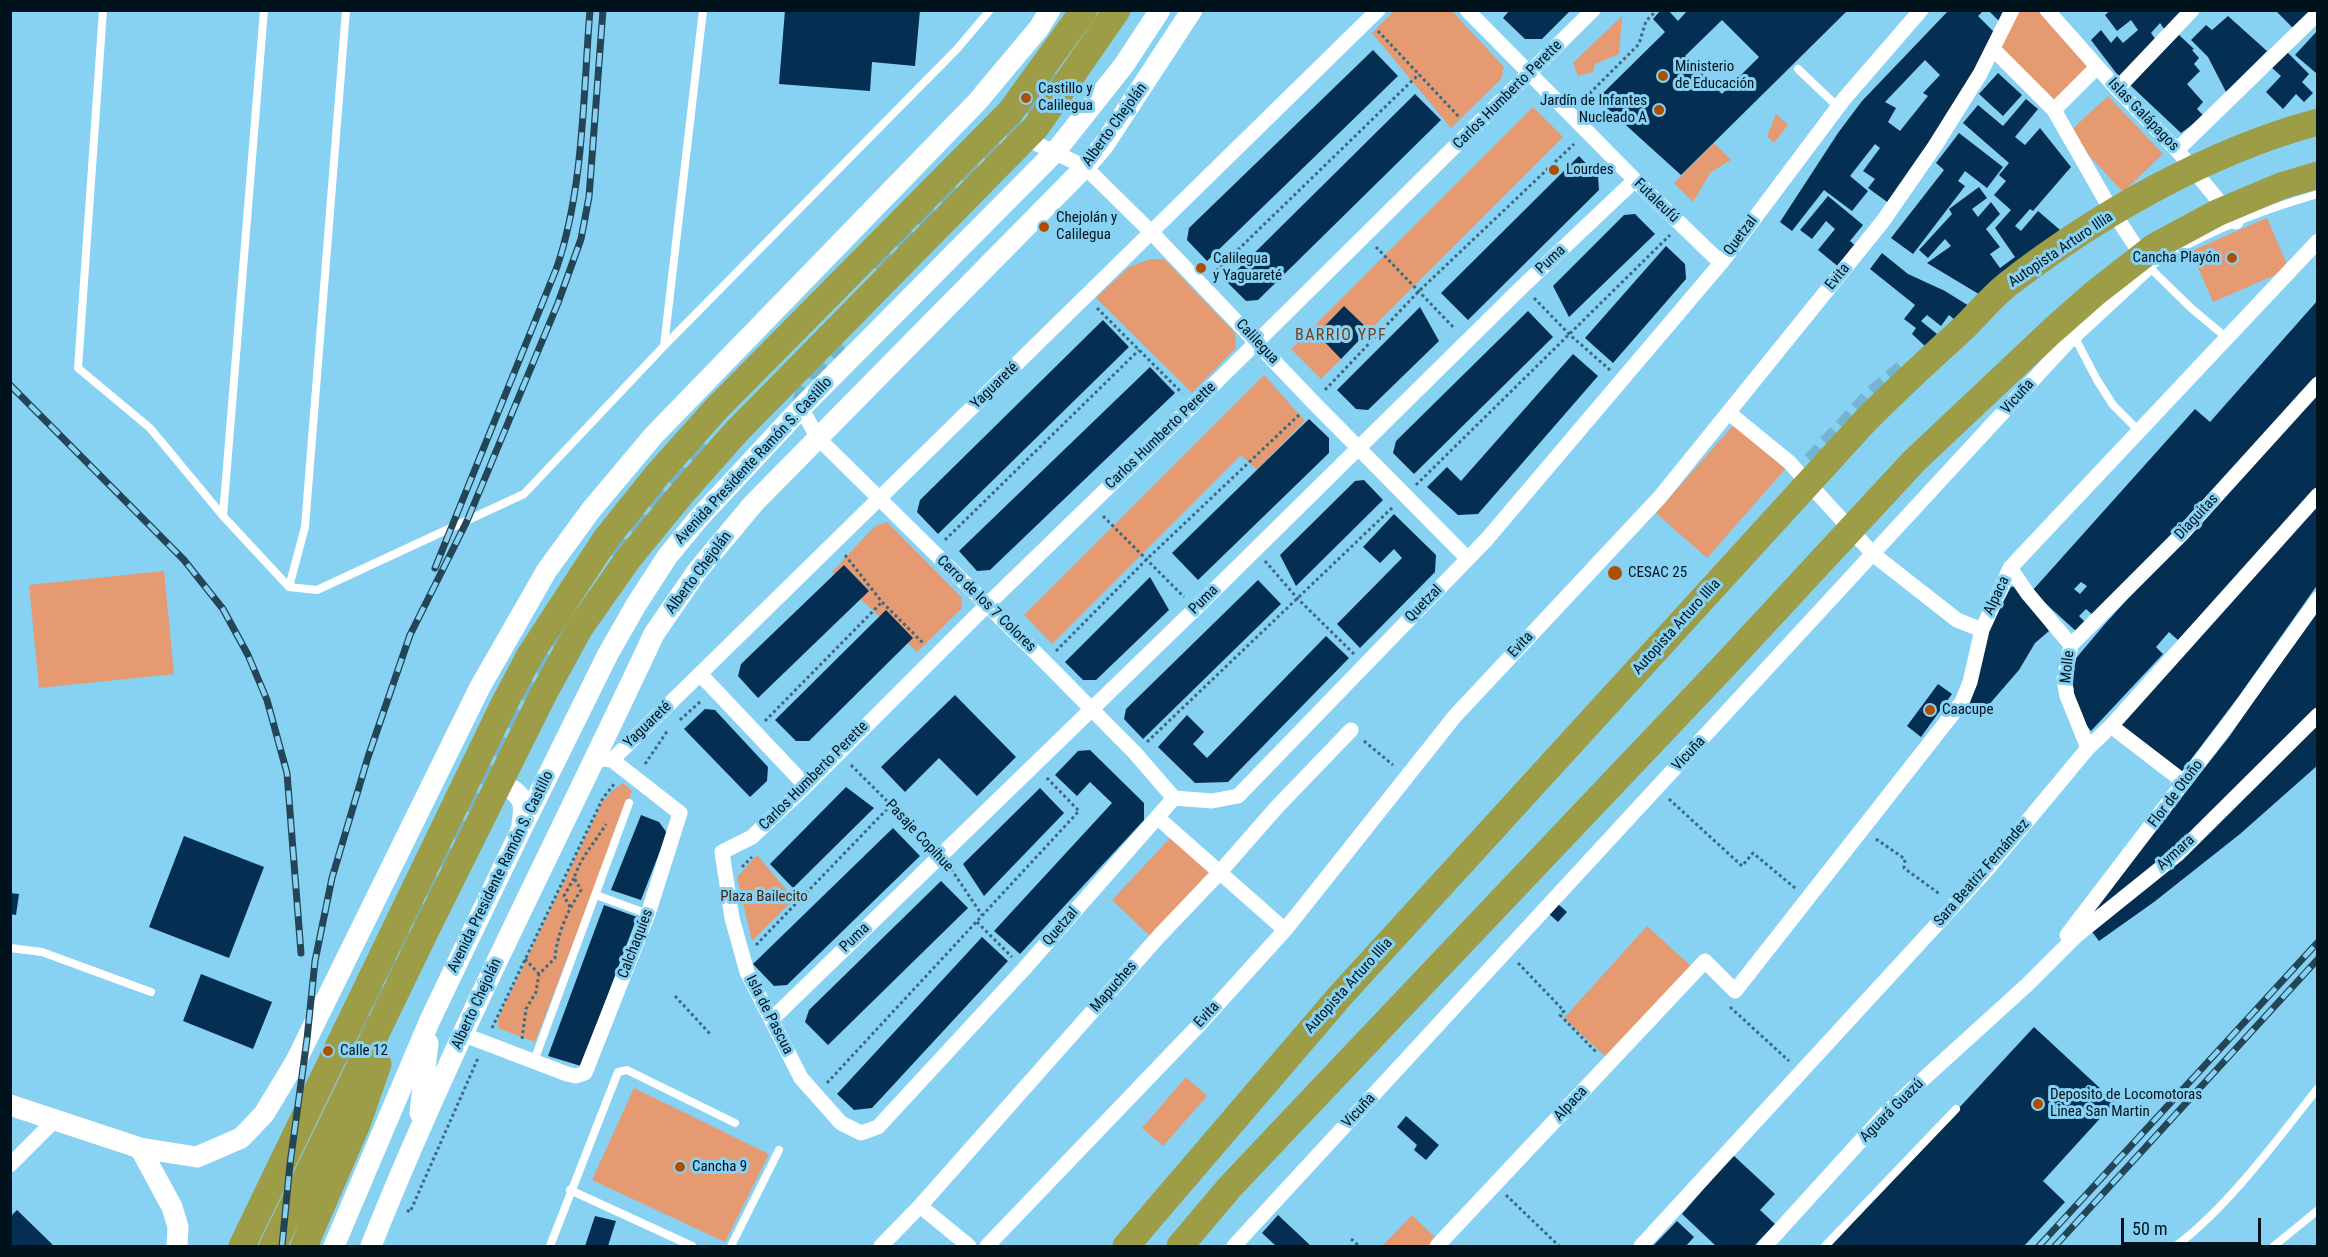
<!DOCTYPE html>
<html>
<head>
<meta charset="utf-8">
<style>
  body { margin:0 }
  #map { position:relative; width:2328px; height:1257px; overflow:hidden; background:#87d1f3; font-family:"Roboto Condensed",sans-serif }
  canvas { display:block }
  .frame { position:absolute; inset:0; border:12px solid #00131d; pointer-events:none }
  .scale { position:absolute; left:2121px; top:1218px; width:140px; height:27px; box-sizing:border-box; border:3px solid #00131d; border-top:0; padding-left:8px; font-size:18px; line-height:21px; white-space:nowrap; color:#00131d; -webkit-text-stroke:4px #87d1f3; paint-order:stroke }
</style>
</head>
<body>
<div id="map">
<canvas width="2328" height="1257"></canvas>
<div class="frame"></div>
<div class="scale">50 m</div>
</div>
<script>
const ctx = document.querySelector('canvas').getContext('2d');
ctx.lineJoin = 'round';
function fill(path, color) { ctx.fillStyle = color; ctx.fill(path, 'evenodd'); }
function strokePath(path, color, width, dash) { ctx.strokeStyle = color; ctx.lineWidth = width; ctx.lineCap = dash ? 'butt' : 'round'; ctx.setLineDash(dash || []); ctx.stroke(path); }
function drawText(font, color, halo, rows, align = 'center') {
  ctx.font = font + ' "Roboto Condensed",sans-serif'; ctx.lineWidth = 6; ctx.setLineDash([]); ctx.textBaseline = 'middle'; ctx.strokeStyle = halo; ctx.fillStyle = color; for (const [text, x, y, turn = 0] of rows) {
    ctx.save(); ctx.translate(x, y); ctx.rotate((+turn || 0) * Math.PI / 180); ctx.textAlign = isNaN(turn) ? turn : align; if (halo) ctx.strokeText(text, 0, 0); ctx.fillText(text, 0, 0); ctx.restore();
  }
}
fill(new Path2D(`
  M1394,11H1452L1504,67L1501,79L1451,128L1372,33Z
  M2017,11H2043L2091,67L2054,105L1998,48Z
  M1622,16L1619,54L1595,64L1593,72L1578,76L1573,63Z
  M2108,96L2163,154L2123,192L2068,133Z
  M1533,107L1563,137L1321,379L1291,349Z
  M1776,114L1788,125L1774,143L1767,136Z
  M1714,143L1731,160L1711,172L1693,202L1674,183Z
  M2267,218L2289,269L2213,302L2191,251Z
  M1151,259H1164L1235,333L1236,348L1192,393L1096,298L1129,267Z
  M1264,375L1305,421L1257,470L1241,455L1052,644L1024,615Z
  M1737,421L1788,466L1707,558L1656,513Z
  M887,522L962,598L961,609L917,652L832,572L874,527Z
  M164,571L174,674L39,688L29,585Z
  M623,783L632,791L535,1042L498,1028V1019L602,803L612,791Z
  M1172,836L1210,872L1150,936L1112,900Z
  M757,855L794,899L752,941L737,877Z
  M1647,926L1692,967L1608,1059L1564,1018Z
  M1186,1077L1207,1096L1163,1146L1142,1128Z
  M634,1088L769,1154L725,1242L592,1180Z
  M1412,1215L1437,1239L1431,1246H1382Z`), '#e59a71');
fill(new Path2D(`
  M785,10H920L915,66L872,62L870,91L779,84Z
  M1510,10H1571L1542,39H1525L1503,18Z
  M1661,10H1668L1678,21L1688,10H1848L1681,175L1597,99L1665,32L1653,19ZM1722,20L1759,57L1722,94L1685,56Z
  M1949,10H1984L1978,16L1997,35L1890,204L1868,188L1875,179L1863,171L1880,148L1875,144L1850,176L1868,191L1852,211L1824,190L1792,231L1780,222L1838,133L1862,101ZM1925,60L1940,75L1923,93L1928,96L1900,131L1888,122L1896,108L1885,102Z
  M1988,10H2009L2003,25Z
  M2111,10H2188L2167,33L2160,23L2151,33L2159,44L2123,82L2091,40L2101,30L2111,43L2117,36L2123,43L2138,30L2131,20L2117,31L2105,15Z
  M2275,10H2313L2294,29Z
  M2228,16L2267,51L2226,92L2208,57L2191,40L2206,25L2212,30Z
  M2318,30V71L2316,73L2295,55Z
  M2179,35L2194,49L2192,50L2199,58L2194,64L2200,71L2187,84L2203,102L2197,109L2204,116L2181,133L2130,85Z
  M1373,50L1398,76L1207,261L1187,240L1189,228Z
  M2285,50L2309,74L2302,82L2313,93L2304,102L2296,94L2283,109L2266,92L2281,76L2270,66Z
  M1998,73L2022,95L2003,116L1979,94Z
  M1415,94L1441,120L1258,300L1246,301L1226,281Z
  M2026,99L2038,109L2015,137L2025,145L2040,128L2071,167L2033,211L2030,209L2015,226L2021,231L2038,211L2067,236L1982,296L1927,263L1951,246L1945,239L1928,258L1919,250L1952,214L1949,209L1979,187L1987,198L1972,209L1978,217L1991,202L2000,214L1986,229L2000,247L1990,254L2000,268L2015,257L1995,228L2011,210L1994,195L2006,181L1999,175L2009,163L1963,123L1978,105L2003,126Z
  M1959,133L2003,167L1987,188L1965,171L1958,181L1965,186L1913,254L1891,238L1944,170L1936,163Z
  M1579,156L1598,176L1599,190L1468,320L1441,293Z
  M1828,196L1863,225L1850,241L1857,247L1840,268L1818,250L1835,229L1826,221L1812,239L1800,230Z
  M1635,214L1655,234L1569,317L1553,286L1624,215Z
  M1666,246L1685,264L1686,279L1613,363L1585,338Z
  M1882,253L1908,274L1945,291L1969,306L1955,320L1949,315L1941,326L1927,315L1921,321L1937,334L1925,346L1912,334L1916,328L1904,319L1915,305L1870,269Z
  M2318,300V377L2095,617L2086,609L2079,616L2087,624L2078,633L2032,591L2195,409L2210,422ZM2081,582L2087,586L2080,594L2074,589Z
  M1344,306L1369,330L1341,359L1317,334Z
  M1420,307L1439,341L1368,410L1356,409L1337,390Z
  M1528,311L1553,337L1414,474L1393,453L1396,441Z
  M1103,320L1129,347L938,534L917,512L920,500Z
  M1573,354L1598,376L1478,514L1458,515L1427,487L1447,467L1461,481Z
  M1150,367L1175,393L990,570L977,571L959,551Z
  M2318,388V487L2178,640L2169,632L2156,647L2163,654L2091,731L2083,721L2071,695L2074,689L2068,672L2072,663L2104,625Z
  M1309,419L1329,438V453L1198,580L1172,553Z
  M1364,480L1383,500L1296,586L1280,555L1355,481Z
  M2318,502V584L2239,696L2180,774L2121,725Z
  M1394,514L1436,555L1435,572L1360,648L1337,624L1402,558L1394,549L1380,563L1363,547Z
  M844,565L869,591L758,698L738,676L741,664Z
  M1150,577L1169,610L1096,680H1083L1065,662Z
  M1258,580L1281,604L1143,739L1124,719L1126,709Z
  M2017,586L2049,631L2035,643L2019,670L1980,715L1963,703L1987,633L2011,587Z
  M2318,608V709L2203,826L2097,916L2093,909L2229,737Z
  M886,610L913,638L809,741H796L775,720Z
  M1326,636L1349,658L1228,782L1195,783L1158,747L1187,715L1204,732L1193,744L1207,758Z
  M1938,684L1952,694L1921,737L1907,726Z
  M955,695L1016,757L977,796L939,758L905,792L881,767Z
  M705,709L715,710L768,767L767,781L750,797L684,729Z
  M2318,724V765L2240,834L2154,902L2099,941L2090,929Z
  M1090,750L1144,803V820L1020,954L994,931L1112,803L1090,782L1077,796L1055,775L1078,751Z
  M846,787L874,808L793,888L770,864Z
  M1040,788L1064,813L984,896L963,864Z
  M641,815L659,822L667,833L641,900L611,890Z
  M893,828L920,856L787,985L774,986L753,964Z
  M184,836L264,867L229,958L149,927Z
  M941,881L968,908L828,1045L805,1022L809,1010Z
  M10,893L19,894L16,915L10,914Z
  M1558,904L1567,912L1558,922L1549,914Z
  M604,905L637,917L581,1066L548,1056Z
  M982,937L1008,961L872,1108L854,1110L837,1094Z
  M201,974L272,1002L253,1049L183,1021Z
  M2034,1027L2115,1102L2043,1181L2065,1202L2024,1246H1831Z
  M1406,1116L1439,1145L1426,1160L1414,1150L1417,1145L1397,1127Z
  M1733,1155L1775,1194L1760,1210L1775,1224L1754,1246H1716L1682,1214Z
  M17,1210L54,1246H10V1217Z
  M1278,1215L1311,1246H1276L1262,1233Z
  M595,1216L616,1221L608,1246H585Z
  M1677,1221L1694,1237L1686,1246H1653Z`), '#052f52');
strokePath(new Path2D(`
  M1810,460L1872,393L1905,365`), '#73b4d3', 15, [15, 8]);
strokePath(new Path2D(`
  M877,270L1034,106L1057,75
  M801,408L812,374L841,344
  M614,557L669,486L707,445
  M345,1062L515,716L543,665L568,625`), '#73b4d3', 21, [21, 10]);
strokePath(new Path2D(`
  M1378,31L1460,118
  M1581,102L1639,44L1646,21L1657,10
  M1376,247L1455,329
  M1212,275L1419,74
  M1534,298L1570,335L1610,370
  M1097,308L1182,393
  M1325,390L1419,291L1574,144
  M1416,485L1670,235
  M1103,516L1184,597
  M945,540L1139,350
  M845,555L882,602L924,644
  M1265,561L1298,599L1354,654
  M1056,651L1148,558L1301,413
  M680,720L702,700
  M765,721L882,602
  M1364,741L1393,765
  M1147,742L1394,506
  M645,764L668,730
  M851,765L929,843
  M1669,799L1742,866L1753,853L1795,888
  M1876,839L1905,859L1904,868L1941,895
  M742,867L752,857
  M951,869L982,915
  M570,907L564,896L574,878
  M977,922L1012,957
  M756,945L891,805
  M525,959L539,974
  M1518,963L1564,1011L1560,1015L1596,1052
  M675,996L711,1035
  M1730,1007L1789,1061
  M492,1028L603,798L615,783
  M522,1039L526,1009L536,992L539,974L555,958C557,934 568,910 581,890L574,878C582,855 594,844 606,824
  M827,1083L1079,811L1045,776
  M1506,1195L1559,1246
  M407,1210L410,1212L479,1056
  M1351,1239L1359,1246`), '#3e6a7f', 3, [3, 3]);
strokePath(new Path2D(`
  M103,10L78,368L150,428L223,516L264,10
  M1798,69L1838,107
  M2074,336L2097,380L2113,405L2139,431
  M2227,338L2191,308L2149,267C2201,234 2258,211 2318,194
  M664,346L957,49L990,10
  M223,516L289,587L317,590L524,494L664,346L703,10
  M289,587L305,527L346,10
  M596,895L648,914
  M10,948L42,952L151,992
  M534,1061L629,803
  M570,1190L692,1246
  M550,1246L618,1072L627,1070L735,1123
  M731,1246L779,1150
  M1825,1246L1956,1109
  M2176,1246C2229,1206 2276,1141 2318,1088
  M2274,1246L2318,1210`), '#fff', 8);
strokePath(new Path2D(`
  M1467,10L1635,180L1721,263
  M1593,10L1193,405L987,605L806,786L752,837L722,852L732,918L747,972L801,1078L841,1123L861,1133L878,1127L1024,969L1174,798L1212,801L1238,796L1487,539L1721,263L1844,99L1921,10
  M2047,10L2117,89L2177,150L2236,222
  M2117,89L2192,10
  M2054,110L2097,67
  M1033,142L1085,167L1152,233L1313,402L1468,559
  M2177,150L2318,13
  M801,408L818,438L1045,662L1135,753L1174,798
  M1729,413L1789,462L1874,555L1957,620L1982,630
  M2010,568L2028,594L2071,645L2064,680L2067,696L2088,748
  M2071,645L2182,534L2318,384
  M700,674L806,786
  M2111,726L2184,782
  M612,760L1378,10
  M1157,817L1285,930
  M2067,935L2232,719L2318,599
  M772,1019L1195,609L1523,286L1635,180
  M462,1034L567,1074L576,1076L585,1073L648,914L680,813L612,760L602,759
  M10,1165L54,1121
  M920,1206L969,1246
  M881,1246L920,1206L1160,935L1220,872L1276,808L1351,730
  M987,1246L1199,1025L1285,930L1455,716L1660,497L1883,221L1935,146L1980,74L2012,10
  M1234,1246L2068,342L2149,267L2106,201L2054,110L1993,49
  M1437,1246L1705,961L1735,991L1962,702L1970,682L1982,630L2010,568L2318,241
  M1641,1246L1985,872L2088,748L2111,726L2318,495
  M1765,1246L1886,1113L2028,984L2076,936L2178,854L2318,715`), '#fff', 15);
strokePath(new Path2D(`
  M514,791C526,801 524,809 522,824
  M10,1105L140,1148L197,1157L241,1138L264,1114L296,1061L480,687L547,570L591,510L654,435L977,102L1039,28L1050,10
  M420,1113L428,1043
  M140,1148L172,1207L178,1227L177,1246
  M334,1246L430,1020L522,828L608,654L636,605L667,557L698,519L801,408L1055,152L1124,65L1160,10
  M371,1246C454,1037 559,838 654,634L698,570L754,503L1085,167L1103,146L1192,10`), '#fff', 21);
strokePath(new Path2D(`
  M242,1246L503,706L530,655L605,540L657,475L716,409L1011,111L1084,10
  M273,1246L424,934L543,695L579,629L628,559L683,492L736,432L1036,127L1117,10
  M304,1246L357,1124L378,1064
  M1126,1246L1340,996L1866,420C1895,391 1925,363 1956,335C1974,319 1989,299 2008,284C2097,215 2209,151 2318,122
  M1180,1246L1229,1188L1296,1117L1725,665L1914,461L2053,330L2095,293L2154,247L2217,213L2281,186L2318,175`), '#9d9d48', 27);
const rail = new Path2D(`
  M10,385L184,560L223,609L248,655L267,700L287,773L301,953
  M435,568L557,267C584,187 583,95 590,10
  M282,1246L290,1164L307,1039L315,961L332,878L368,757L410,635L467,521L558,303L581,239L589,197L603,10
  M2039,1246L2318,942
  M2055,1246L2318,959`);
strokePath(rail, '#244556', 7);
strokePath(rail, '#87d1f3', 4.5, [14]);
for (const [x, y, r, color] of [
  [1663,76,6,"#ae4e01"],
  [1026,98,6,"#ae4e01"],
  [1659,110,6,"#ae4e01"],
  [1554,170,6,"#ae4e01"],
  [1044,227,6,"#ae4e01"],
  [2232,258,6,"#ae4e01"],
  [1201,268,6,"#ae4e01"],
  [1615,573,8,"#ae4e01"],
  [1930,710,6,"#ae4e01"],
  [328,1051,6,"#ae4e01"],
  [2038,1104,6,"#ae4e01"],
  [680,1167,6,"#ae4e01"]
]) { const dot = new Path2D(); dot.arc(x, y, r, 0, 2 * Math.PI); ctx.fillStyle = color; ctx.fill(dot); strokePath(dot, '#87d1f3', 2); }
drawText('15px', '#00131d', '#87d1f3', [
  ["Ministerio",1675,67],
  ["de Educación",1675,84],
  ["Castillo y",1038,89],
  ["Calilegua",1038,106],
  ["Jardín de Infantes",1647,101,"right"],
  ["Nucleado A",1647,118,"right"],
  ["Lourdes",1566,170],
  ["Chejolán y",1056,218],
  ["Calilegua",1056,235],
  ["Cancha Playón",2220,258,"right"],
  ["Calilegua",1213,259],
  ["y Yaguareté",1213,276],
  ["CESAC 25",1628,573],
  ["Caacupe",1942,710],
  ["Calle 12",340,1051],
  ["Deposito de Locomotoras",2050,1095],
  ["Linea San Martin",2050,1112],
  ["Cancha 9",692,1167]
], 'left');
drawText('15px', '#00131d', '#87d1f3', [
  ["Carlos Humberto Perette",1508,95,-45],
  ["Islas Galápagos",2143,115,46],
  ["Alberto Chejolán",1115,125,-54],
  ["Futaleufú",1656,201,44],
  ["Quetzal",1741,236,-53],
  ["Autopista Arturo Illia",2061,250,-34],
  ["Puma",1551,260,-43],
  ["Evita",1838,277,-51],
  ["Calilegua",1257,342,47],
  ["Yaguareté",995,386,-44],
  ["Vicuña",2018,397,-48],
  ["Carlos Humberto Perette",1161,436,-44],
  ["Avenida Presidente Ramón S. Castillo",754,461,-47],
  ["Diaguitas",2197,517,-47],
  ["Alberto Chejolán",699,573,-53],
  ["Alpaca",1997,596,-65],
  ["Puma",1204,600,-45],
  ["Cerro de los 7 Colores",986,604,44],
  ["Quetzal",1424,604,-46],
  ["Autopista Arturo Illia",1677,627,-48],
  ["Evita",1521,645,-47],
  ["Molle",2068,667,-84],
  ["Yaguareté",648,725,-44],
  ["Vicuña",1689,754,-47],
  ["Carlos Humberto Perette",814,776,-45],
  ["Flor de Otoño",2176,794,-53],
  ["Pasaje Copihue",919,836,47],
  ["Aymara",2176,853,-42],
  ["Avenida Presidente Ramón S. Castillo",501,872,-64],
  ["Sara Beatriz Fernández",1982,873,-49],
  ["Quetzal",1061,927,-49],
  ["Puma",855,938,-44],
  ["Calchaquíes",636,944,-69],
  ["Autopista Arturo Illia",1349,986,-48],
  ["Mapuches",1114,987,-49],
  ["Alberto Chejolán",477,1004,-65],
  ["Isla de Pascua",769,1015,63],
  ["Evita",1207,1015,-47],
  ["Alpaca",1571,1104,-47],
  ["Vicuña",1359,1111,-47],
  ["Aguará Guazú",1892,1111,-45]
]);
drawText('15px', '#47230e', '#87d1f3', [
  ["Plaza Bailecito",764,897]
]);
ctx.letterSpacing = '1.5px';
drawText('16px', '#793b14', '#87d1f3', [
  ["BARRIO YPF",1341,336]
]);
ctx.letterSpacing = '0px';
</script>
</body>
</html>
